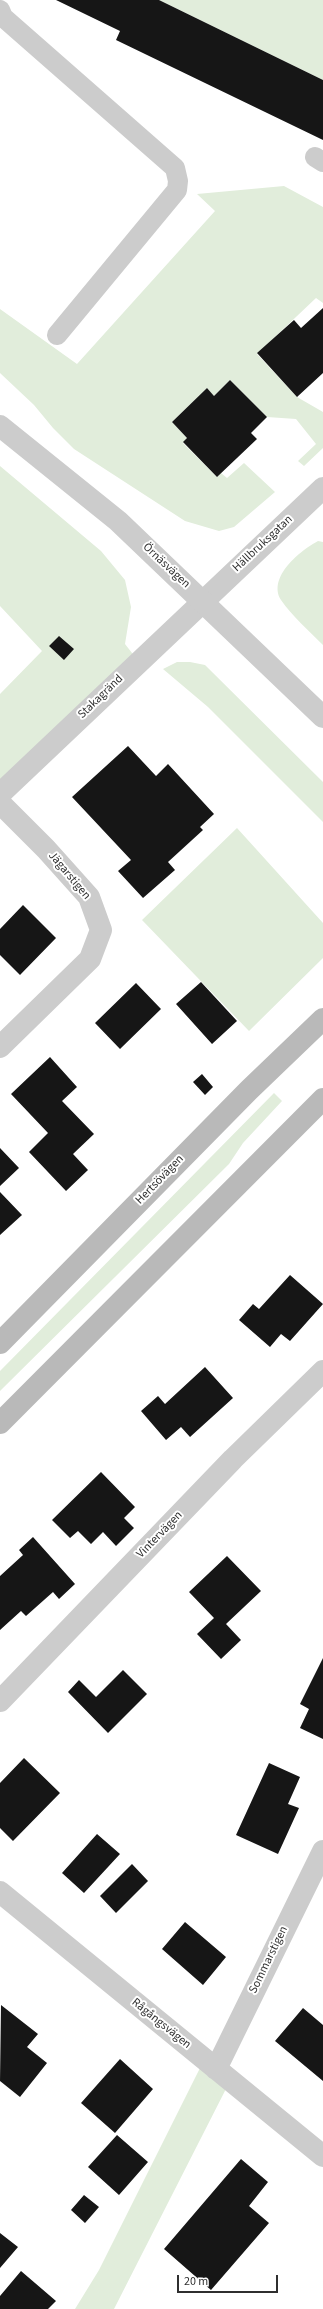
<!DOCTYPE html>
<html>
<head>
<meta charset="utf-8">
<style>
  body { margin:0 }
  #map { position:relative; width:323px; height:2309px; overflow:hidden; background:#fff; font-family:"Source Sans 3",sans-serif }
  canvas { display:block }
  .scale { position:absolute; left:177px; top:2275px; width:101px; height:18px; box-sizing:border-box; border:2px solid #2f2f2f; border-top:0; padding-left:5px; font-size:12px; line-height:14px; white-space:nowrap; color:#2f2f2f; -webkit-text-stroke:3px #fff; paint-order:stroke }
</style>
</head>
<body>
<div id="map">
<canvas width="323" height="2309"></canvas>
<div class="scale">20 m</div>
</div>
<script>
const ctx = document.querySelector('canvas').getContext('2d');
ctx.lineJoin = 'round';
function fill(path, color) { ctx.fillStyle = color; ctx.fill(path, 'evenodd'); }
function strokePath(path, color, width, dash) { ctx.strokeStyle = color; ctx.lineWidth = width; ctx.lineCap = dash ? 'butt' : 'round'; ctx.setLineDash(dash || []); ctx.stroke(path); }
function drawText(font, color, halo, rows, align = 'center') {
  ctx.font = font + ' "Source Sans 3",sans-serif'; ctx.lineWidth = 4; ctx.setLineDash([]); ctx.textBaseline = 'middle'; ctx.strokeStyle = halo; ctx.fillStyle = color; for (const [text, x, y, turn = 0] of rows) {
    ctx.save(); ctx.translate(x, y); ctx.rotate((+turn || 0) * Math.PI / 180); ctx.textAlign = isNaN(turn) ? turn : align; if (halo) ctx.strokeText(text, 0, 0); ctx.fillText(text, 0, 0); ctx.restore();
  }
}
fill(new Path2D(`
  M159,0H323V80Z
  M284,186L323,207V303L316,298L257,354L297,397L323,412V448L304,466L298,461L316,444L296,419L267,417L230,380L214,396L207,388L172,422L187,438L183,443L217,477L221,473L227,478L244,463L275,492L234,527L219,531L185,521L74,449L53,428L34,405L0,373V309L77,364L215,211L197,194Z
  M0,466L101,551L125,580L131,607L125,644L139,662L0,797V694L42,651L0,606Z
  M318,541L323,542V645C309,631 292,616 281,600C267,577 301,550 318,541Z
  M177,662H190L205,665L323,782V822L208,707L163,669Z
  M237,828L323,923V958L249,1031L142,920Z
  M274,1093L282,1101L243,1143L229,1164L0,1391V1371Z
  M204,2060L230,2081L114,2309H75L99,2270Z`), '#e1eddb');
fill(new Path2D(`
  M56,0H159L323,80V140L116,40L120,31Z
  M323,308V373L297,397L257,353L294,320L301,328Z
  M230,380L267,417L251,433L257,439L217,477L183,442L187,438L172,422L207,388L214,396Z
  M59,636L74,649L64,660L49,646Z
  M128,746L156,776L168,764L214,814L200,827L203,830L168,862L175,870L143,898L118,871L131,860L72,797Z
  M23,905L56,938L20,975L0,955V929Z
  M201,982L237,1021L212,1044L176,1004Z
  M136,983L161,1009L120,1049L95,1023Z
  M50,1057L77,1087L62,1101L94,1134L73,1154L88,1170L66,1191L29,1152L48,1133L11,1094Z
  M202,1074L213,1087L205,1095L193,1082Z
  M0,1148L19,1168L0,1186Z
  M0,1192L22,1215L0,1235Z
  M290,1275L323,1304L290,1341L281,1334L270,1347L239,1320L253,1304L259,1309Z
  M205,1367L233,1398L190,1437L181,1427L166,1440L141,1411L158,1396L165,1404Z
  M101,1472L135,1507L124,1518L134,1528L116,1546L103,1532L91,1544L78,1531L70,1538L52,1520Z
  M33,1537L75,1584L59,1599L53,1592L26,1616L21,1611L0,1630V1576L23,1555L19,1550Z
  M227,1556L261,1591L226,1624L241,1640L221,1659L197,1634L214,1618L189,1592Z
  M323,1658V1739L300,1728L309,1709L300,1704Z
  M123,1670L147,1694L108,1733L68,1692L79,1680L96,1697Z
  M24,1758L60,1793L13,1841L0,1828V1783Z
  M269,1763L300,1777L288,1804L299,1808L278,1854L236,1835Z
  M97,1834L120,1854L84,1893L62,1873Z
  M132,1864L148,1881L116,1913L100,1896Z
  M185,1922L226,1957L203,1985L162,1949Z
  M1,2005L38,2034L27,2047L47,2063L20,2097L0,2081Z
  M303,2008L323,2025V2081L275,2041Z
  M120,2059L153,2089L115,2133L81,2103Z
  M117,2135L148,2162L119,2195L88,2167Z
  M241,2159L268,2182L249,2206L269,2223L211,2290L164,2249Z
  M84,2195L99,2207L85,2223L71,2210Z
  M0,2233L18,2247L0,2268Z
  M21,2271L56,2301L48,2309H0V2296Z`), '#161616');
strokePath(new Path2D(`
  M0,10L3,17L175,168L178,181L177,190L57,335
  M315,157L323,162`), '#ccc', 20);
strokePath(new Path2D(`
  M0,794L323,488
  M0,803L46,849L89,897L101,930L90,959L0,1047
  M0,1701L233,1459L323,1371
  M0,1892L323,2156
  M216,2069L323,1851`), '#ccc', 22);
strokePath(new Path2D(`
  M0,426L118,521L323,717`), '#ccc', 22);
strokePath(new Path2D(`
  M0,1343L249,1090L323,1019
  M0,1423L323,1099`), '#b9b9b9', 22);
drawText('12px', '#2f2f2f', '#fff', [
  ["Hällbruksgatan",263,544,-43],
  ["Örnäsvägen",166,566,43],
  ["Stakagränd",101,697,-44],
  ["Jägarstigen",69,876,50],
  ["Hertsövägen",160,1180,-46],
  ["Vintervägen",160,1535,-46],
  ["Sommarstigen",269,1960,-64],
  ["Rågångsvägen",161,2024,39]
]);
</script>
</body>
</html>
